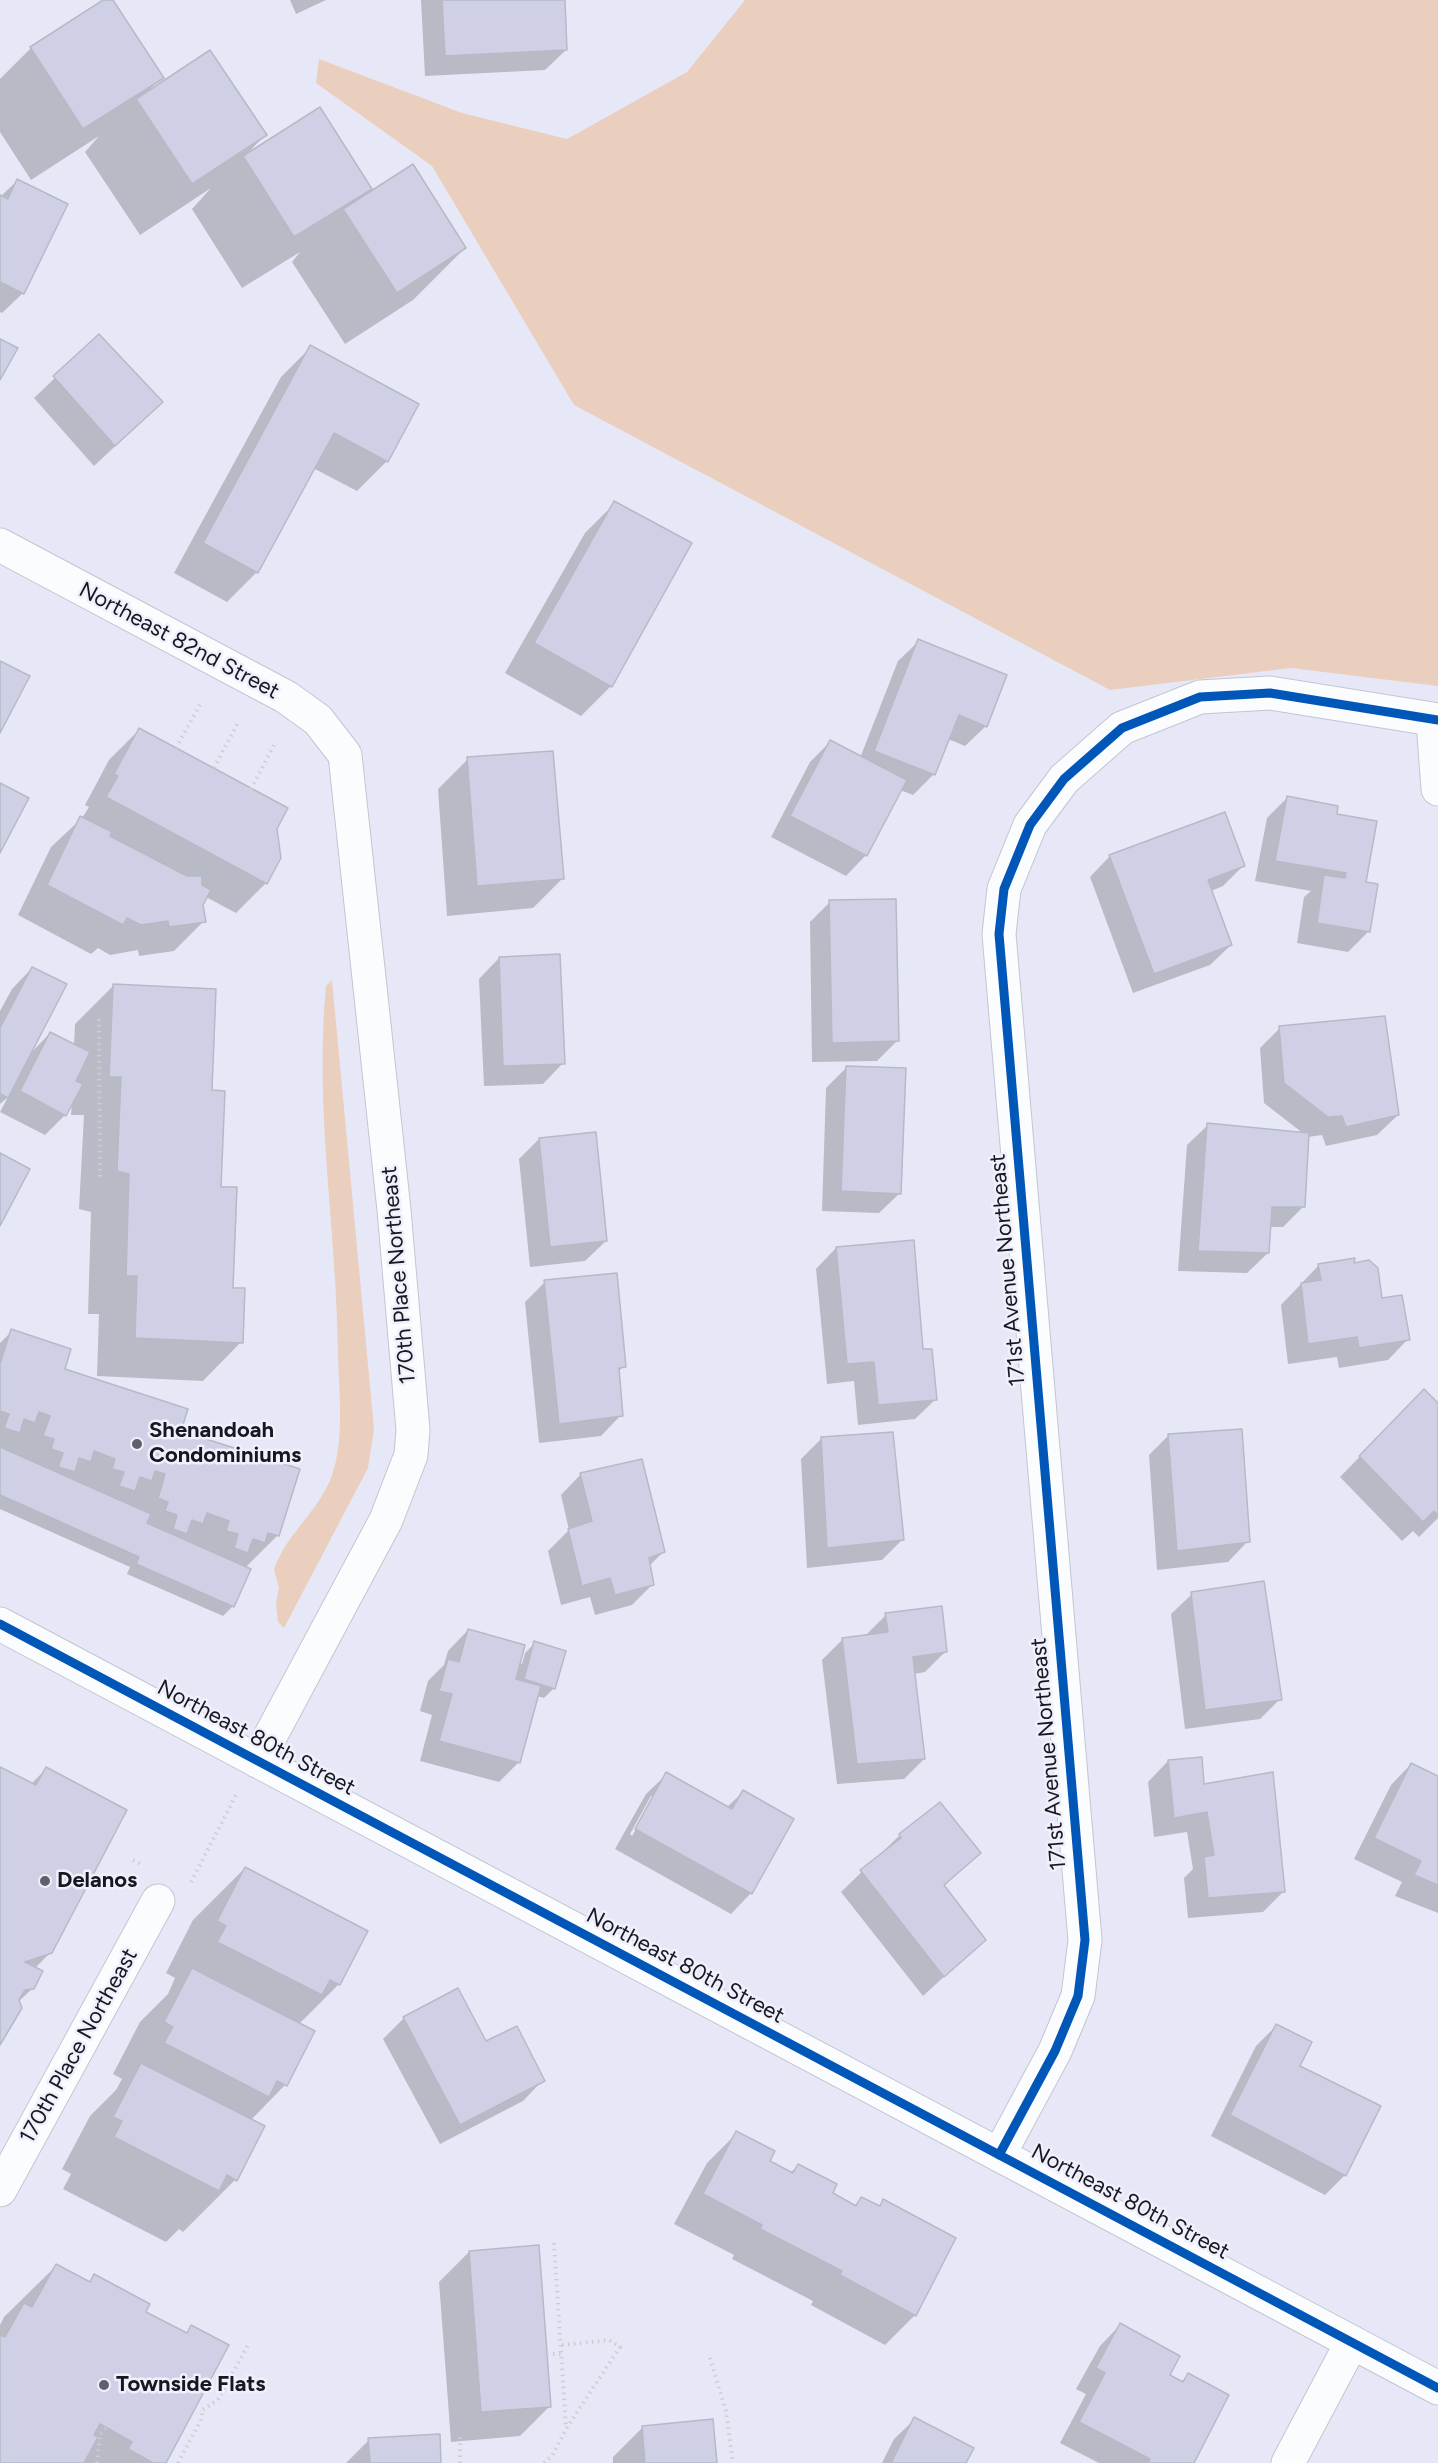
<!DOCTYPE html>
<html>
<head>
<meta charset="utf-8">
<style>
  body { margin:0 }
  canvas { display:block; background:#e6e8f7 }
</style>
</head>
<body>
<canvas width="1438" height="2463"></canvas>
<script>
const ctx = document.querySelector('canvas').getContext('2d');
ctx.lineJoin = 'round';
function fill(path, color) { ctx.fillStyle = color; ctx.fill(path, 'evenodd'); }
function strokePath(path, color, width, dash) { ctx.strokeStyle = color; ctx.lineWidth = width; ctx.lineCap = dash ? 'butt' : 'round'; ctx.setLineDash(dash || []); ctx.stroke(path); }
function drawText(font, color, halo, rows, align = 'center') {
  ctx.font = font + ' Figtree,sans-serif'; ctx.lineWidth = 5; ctx.setLineDash([]); ctx.textBaseline = 'middle'; ctx.strokeStyle = halo; ctx.fillStyle = color; for (const [text, x, y, turn = 0] of rows) {
    ctx.save(); ctx.translate(x, y); ctx.rotate((+turn || 0) * Math.PI / 180); ctx.textAlign = isNaN(turn) ? turn : align; if (halo) ctx.strokeText(text, 0, 0); ctx.fillText(text, 0, 0); ctx.restore();
  }
}
fill(new Path2D(`
  M745,0H1438V686L1291,668L1110,690L574,405L432,166L316,83L319,59L462,113L567,139L687,72Z
  M332,980L374,1429L368,1468L284,1628L278,1622L276,1603L279,1588L274,1570C286,1532 323,1509 334,1469C344,1434 339,1392 338,1356C337,1233 314,1109 326,986Z`), '#ebcfbe');
fill(new Path2D(`
  M106,0H111L162,77L148,91L265,135L245,156L370,189L362,197L465,248L413,300L345,344L292,262L300,252L242,288L192,209L211,188L140,235L85,152L99,136L31,180L0,132V79L31,48Z
  M290,0H326L296,14Z
  M421,0H563L566,50L545,70L425,76Z
  M17,181L23,293L2,313L0,312V197Z
  M99,336L141,422L94,466L34,398Z
  M311,347L387,461L357,491L313,468L257,572L227,602L174,573L281,377Z
  M615,503L611,686L581,716L505,673L585,533Z
  M919,641L986,726L965,746L948,739L933,775L913,795L900,790L866,855L846,876L771,837L810,762L830,742L860,758L898,661Z
  M139,730L276,829L266,883L236,913L206,897L202,905L204,921L174,951L139,956L138,950L110,955L98,948L91,954L18,915L51,847L82,818L89,807L85,805L109,760Z
  M468,759L563,878L533,908L447,916L438,789Z
  M1287,798L1335,815L1364,883L1369,931L1348,952L1297,943L1304,897L1311,891L1255,881L1267,818Z
  M1110,856L1243,866L1223,886L1211,891L1231,945L1210,965L1133,993L1090,877Z
  M830,902L898,1040L877,1061L812,1062L810,922Z
  M499,958L563,1063L543,1084L484,1086L479,979Z
  M32,968L30,1054L50,1033L74,1046L75,1024L114,985L210,1092L231,1289L241,1342L203,1381L97,1376L99,1314H88L91,1212L79,1209L84,1115H71L72,1102L65,1115L45,1135L0,1112L8,1097L0,1104V1011L12,989Z
  M1280,1028L1398,1115L1377,1135L1326,1146L1322,1135L1308,1137L1304,1206L1283,1227H1269L1268,1253L1247,1273L1178,1271L1187,1145L1208,1125L1304,1134L1264,1103L1260,1048Z
  M847,1067L900,1193L879,1213L822,1211L826,1088Z
  M539,1139L606,1241L585,1261L530,1267L519,1159Z
  M836,1248L936,1399L915,1419L858,1425L854,1381L827,1384L816,1269Z
  M1319,1265H1353L1381,1300L1408,1339L1388,1360L1339,1368L1337,1357L1288,1364L1281,1305Z
  M545,1282L624,1366L618,1372L621,1415L601,1436L539,1443L525,1302Z
  M12,1331L63,1370L180,1432L278,1535L245,1568L249,1570L233,1606L223,1616L127,1574L130,1567L0,1509V1343Z
  M1424,1391L1438,1405V1518L1419,1537L1413,1531L1402,1541L1340,1477Z
  M1169,1435L1248,1541L1228,1562L1157,1570L1149,1455Z
  M821,1439L902,1540L882,1560L807,1568L801,1459Z
  M581,1474L664,1551L649,1566L653,1584L632,1605L595,1615L590,1597L561,1605L548,1551L569,1530L561,1495Z
  M1192,1594L1280,1699L1260,1719L1185,1729L1171,1614Z
  M886,1615L946,1651L925,1672L914,1674L924,1759L904,1779L837,1784L822,1660L843,1639L866,1635Z
  M468,1630L522,1664L525,1653L535,1643L554,1688L544,1698L537,1696L519,1762L499,1782L420,1761L432,1715L420,1711L428,1681L444,1665L448,1651Z
  M1168,1761L1203,1785L1283,1892L1263,1912L1188,1918L1184,1878L1193,1869L1187,1832L1154,1837L1148,1782Z
  M1411,1764L1438,1777V1913L1395,1896L1402,1882L1354,1859L1391,1785Z
  M0,1768L31,1784L46,1769L51,1952L34,1969L33,1988L18,2002L0,2045Z
  M667,1774L726,1808L743,1792L792,1820L751,1893L731,1914L615,1849L646,1794ZM651,1796H655L632,1836L630,1834Z
  M900,1835L979,1853L943,1887L984,1940L923,1996L841,1892Z
  M245,1868L366,1931L339,1984L298,2025L313,2032L285,2085L250,2121L235,2180L183,2232L179,2229L166,2242L63,2189L71,2174L62,2169L90,2116L116,2090L122,2079L113,2074L140,2022L168,1994L175,1978L166,1973L193,1920Z
  M458,1990L485,2043L543,2080L523,2101L440,2144L383,2039L404,2018Z
  M1276,2026L1345,2175L1325,2195L1211,2136L1256,2046Z
  M737,2133L768,2162L790,2173L798,2166L831,2194L854,2206L861,2198L878,2207L884,2201L915,2315L885,2345L811,2305L813,2301L732,2259L734,2255L674,2224L707,2163Z
  M469,2252L550,2406L520,2436L451,2442L439,2282Z
  M56,2266L88,2283L95,2276L144,2312L185,2334L192,2327L165,2463H0V2325L4,2317Z
  M1120,2325L1168,2376L1181,2382L1189,2375L1192,2463H1099L1060,2443L1086,2394L1076,2389L1100,2346Z
  M915,2419L965,2463H882L894,2439Z
  M643,2427L716,2463H613V2457Z
  M369,2440L440,2463H346Z`), '#0003');
const building = new Path2D(`
  M103,0H113L164,78L83,129L30,47Z
  M442,0H565L567,50L445,56Z
  M210,50L267,135L192,184L136,99Z
  M320,107L372,189L294,237L243,156Z
  M413,164L466,248L397,293L343,209Z
  M17,179L68,204L24,294L0,282V195L8,199Z
  M99,334L163,402L115,446L53,376Z
  M0,339L18,348L0,380Z
  M310,345L419,404L388,462L334,433L258,573L203,543Z
  M614,501L692,543L612,687L534,643Z
  M918,639L1007,675L987,727L959,715L935,775L874,751Z
  M0,661L30,676L0,733Z
  M139,728L288,808L277,829L281,858L267,884L106,797L118,776L114,774Z
  M830,740L907,780L867,856L790,816Z
  M553,751L564,879L477,886L467,757Z
  M0,783L29,798L0,853Z
  M1287,796L1338,806L1337,814L1377,821L1366,882L1378,884L1370,932L1317,923L1324,875L1345,878L1346,873L1275,861Z
  M1225,812L1245,866L1208,880L1232,945L1154,974L1109,855Z
  M80,816L112,832L110,836L187,876H202V885L211,890L203,905L206,922L169,927L168,921L141,925L127,918L123,925L47,885Z
  M896,899L899,1041L832,1043L829,900Z
  M560,954L565,1064L503,1066L499,957Z
  M32,967L67,984L8,1098L0,1094V1028Z
  M113,984L216,989L212,1090L225,1091L221,1187H237L233,1288H245L243,1343L135,1338L137,1276H126L129,1174L117,1171L121,1077H109Z
  M1385,1016L1399,1115L1346,1127L1342,1116L1328,1117L1284,1083L1279,1026Z
  M50,1032L90,1052L76,1081L83,1084L66,1116L20,1091Z
  M846,1066L906,1068L901,1194L841,1191Z
  M1207,1123L1309,1133L1305,1207H1272L1269,1253L1198,1251Z
  M596,1132L607,1241L550,1247L539,1138Z
  M0,1153L30,1169L0,1226Z
  M914,1240L923,1349H932L937,1400L878,1405L874,1362L847,1364L836,1247Z
  M1355,1258L1354,1263L1369,1260L1378,1268L1382,1298L1402,1295L1410,1340L1359,1348L1357,1337L1308,1344L1301,1283L1321,1280L1318,1264Z
  M617,1273L626,1367L619,1368L623,1416L559,1424L544,1280Z
  M11,1329L71,1349L65,1369L188,1409L181,1431L300,1469L279,1536L268,1533L265,1543L253,1539L248,1553L234,1548L238,1534L226,1531L229,1521L207,1513L203,1524L192,1520L187,1534L173,1529L177,1515L165,1511L168,1502L158,1498L165,1474L155,1471L152,1481L140,1477L135,1491L119,1486L124,1472L112,1469L115,1459L94,1451L91,1462L79,1458L75,1472L58,1467L63,1453L51,1449L54,1439L43,1436L50,1416L39,1412L35,1423L24,1419L20,1433L4,1428L9,1414L0,1411V1364Z
  M1424,1389L1438,1403V1516L1434,1511L1423,1522L1359,1456Z
  M1242,1429L1250,1542L1177,1551L1168,1434Z
  M893,1432L904,1540L827,1548L821,1437Z
  M0,1447L151,1514L147,1523L251,1569L234,1607L136,1564L139,1557L0,1495Z
  M642,1459L665,1552L649,1558L654,1585L615,1595L610,1578L582,1586L568,1529L592,1521L580,1473Z
  M1264,1581L1282,1700L1205,1710L1191,1592Z
  M942,1606L947,1652L913,1657L925,1759L857,1764L842,1638L888,1632L885,1613Z
  M468,1629L525,1645L516,1679L541,1686L520,1763L439,1741L452,1694L439,1691L448,1659L459,1662Z
  M534,1641L566,1651L555,1689L524,1679Z
  M1202,1757L1204,1784L1273,1772L1285,1892L1208,1898L1204,1857L1214,1855L1207,1812L1174,1818L1168,1760Z
  M1411,1763L1438,1776V1885L1414,1875L1421,1861L1374,1838Z
  M0,1767L36,1785L46,1767L127,1810L52,1953L25,1962L43,1971L34,1989L25,1990L19,2000L22,2008L0,2045Z
  M666,1772L732,1809L743,1790L794,1819L752,1894L635,1829Z
  M940,1802L981,1853L944,1885L986,1940L944,1977L860,1870L901,1838L899,1834Z
  M245,1867L368,1931L340,1985L330,1980L322,1995L217,1942L226,1926L217,1921Z
  M192,1968L315,2031L287,2086L277,2081L269,2097L164,2043L173,2027L164,2022Z
  M458,1988L486,2041L517,2026L545,2081L460,2125L403,2017Z
  M1276,2024L1312,2042L1300,2066L1381,2106L1346,2176L1230,2115Z
  M141,2063L265,2126L237,2181L227,2175L219,2191L114,2137L122,2121L113,2117Z
  M736,2131L775,2151L770,2161L793,2173L798,2164L837,2184L833,2193L856,2206L861,2197L880,2206L883,2199L956,2238L916,2316L840,2275L842,2271L760,2229L762,2225L703,2194Z
  M539,2245L551,2407L481,2412L469,2251Z
  M56,2264L90,2282L94,2274L150,2304L146,2312L187,2333L191,2325L229,2345L166,2463H153L128,2449L132,2442L100,2424L94,2435L98,2437L84,2463H0V2335L5,2337L24,2303L32,2307Z
  M1120,2323L1180,2356L1170,2375L1183,2382L1188,2373L1229,2395L1194,2463H1148L1150,2459L1079,2422L1105,2373L1096,2368Z
  M914,2417L974,2448L966,2463H891Z
  M713,2419L717,2463H645L642,2426Z
  M440,2434L441,2463H370L368,2438Z`);
fill(building, '#cfd0e6');
strokePath(building, '#b7b9c5', 1.5);
const street = new Path2D(`
  M0,545L286,697L318,720L345,755L394,1210L413,1430L411,1455L386,1520L257,1761
  M1433,721L1438,789
  M0,1624L1438,2388
  M999,2155L1055,2051L1078,1996L1085,1940L999,934L1004,889L1030,825L1064,779L1122,728L1200,697L1270,693L1438,720
  M0,2190L158,1901
  M1288,2463L1352,2342`);
strokePath(street, '#c3c5d1', 35);
strokePath(new Path2D(`
  M176,748L202,701
  M214,768L239,721
  M251,789L274,745
  M99,1019L100,1181
  M133,1860L143,1865
  M191,1882L236,1795
  M554,2243L566,2428
  M547,2354H562
  M710,2358L726,2411L733,2463
  M97,2463L100,2434L106,2428
  M178,2463L202,2418V2410L218,2400L249,2343
  M460,2463V2437
  M544,2463L552,2456L566,2429L620,2347L609,2340L562,2345`), '#cdced2', 4, [1.5, 4.5]);
strokePath(street, '#fbfcfe', 33);
strokePath(new Path2D(`
  M0,1624L1438,2388
  M999,2155L1055,2051L1078,1996L1085,1940L999,934L1004,889L1030,825L1064,779L1122,728L1200,697L1270,693L1438,720`), '#0057b8', 9);
for (const [x, y, r, color] of [
  [137,1444,6,"#5f606b"],
  [45,1881,6,"#5f606b"],
  [104,2385,6,"#5f606b"]
]) { const dot = new Path2D(); dot.arc(x, y, r, 0, 2 * Math.PI); ctx.fillStyle = color; ctx.fill(dot); strokePath(dot, '#eff0fb', 2); }
drawText('22px', '#161720', '#eff0fb', [
  ["Northeast 82nd Street",179,641,28],
  ["171st Avenue Northeast",1008,1270,-95],
  ["170th Place Northeast",399,1275,-95],
  ["Northeast 80th Street",256,1738,28],
  ["171st Avenue Northeast",1049,1754,-95],
  ["Northeast 80th Street",685,1966,28],
  ["170th Place Northeast",79,2046,-61],
  ["Northeast 80th Street",1130,2202,28]
]);
drawText('bold 22px', '#161720', '#eff0fb', [
  ["Shenandoah",149,1431],
  ["Condominiums",149,1456],
  ["Delanos",57,1881],
  ["Townside Flats",116,2385]
], 'left');
</script>
</body>
</html>
